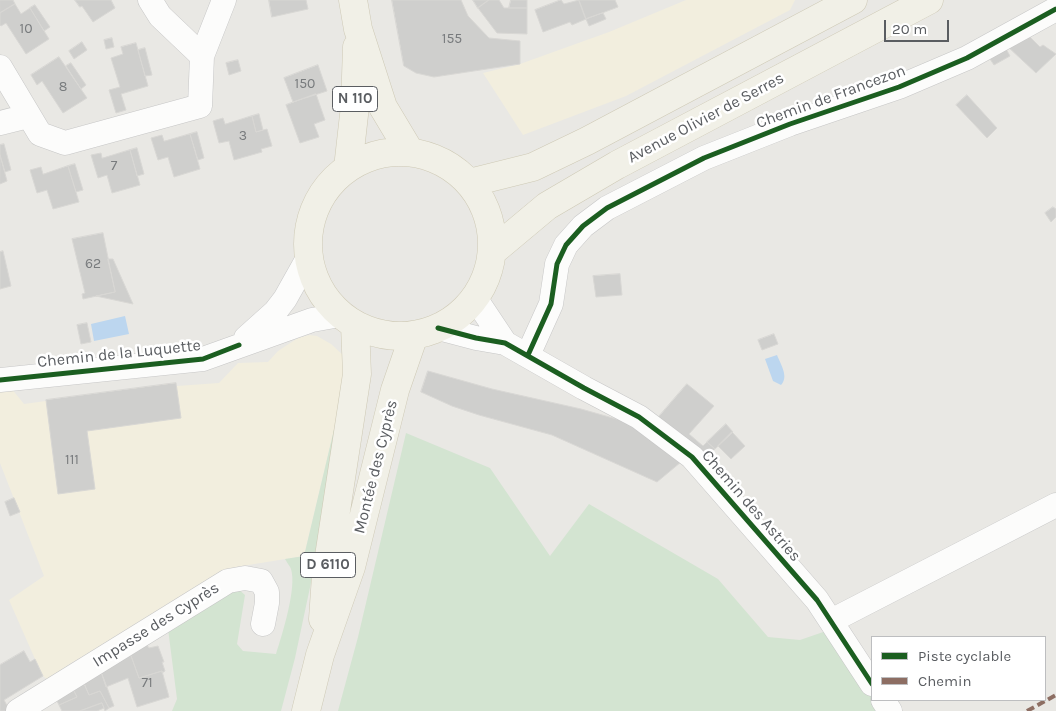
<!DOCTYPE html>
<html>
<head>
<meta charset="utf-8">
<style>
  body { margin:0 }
  #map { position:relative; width:1056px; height:711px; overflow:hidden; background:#e9e8e4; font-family:Karla,sans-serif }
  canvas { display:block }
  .legend { position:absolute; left:871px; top:636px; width:175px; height:65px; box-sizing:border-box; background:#fff; border:1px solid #bdbec0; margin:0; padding:6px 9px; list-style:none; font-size:15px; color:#5a5d61 }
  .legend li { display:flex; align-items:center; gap:10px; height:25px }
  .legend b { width:25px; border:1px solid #bdbec0 }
  .scale { position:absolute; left:884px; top:20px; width:65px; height:22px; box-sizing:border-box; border:2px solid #5a5d61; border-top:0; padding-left:6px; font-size:15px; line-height:18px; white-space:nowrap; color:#5a5d61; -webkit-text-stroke:4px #fff; paint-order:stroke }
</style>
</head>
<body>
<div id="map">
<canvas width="1056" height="711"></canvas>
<ul class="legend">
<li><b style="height:6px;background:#1b5e20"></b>Piste cyclable</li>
<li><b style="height:6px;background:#8d6e63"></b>Chemin</li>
</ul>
<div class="scale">20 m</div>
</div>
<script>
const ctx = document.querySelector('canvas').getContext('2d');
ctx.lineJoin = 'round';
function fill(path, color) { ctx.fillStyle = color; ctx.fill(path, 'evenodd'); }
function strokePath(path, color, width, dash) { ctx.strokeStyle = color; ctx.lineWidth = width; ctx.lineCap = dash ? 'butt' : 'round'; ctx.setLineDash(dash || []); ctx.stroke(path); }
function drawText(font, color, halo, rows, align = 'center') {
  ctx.font = font + ' Karla,sans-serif'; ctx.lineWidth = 5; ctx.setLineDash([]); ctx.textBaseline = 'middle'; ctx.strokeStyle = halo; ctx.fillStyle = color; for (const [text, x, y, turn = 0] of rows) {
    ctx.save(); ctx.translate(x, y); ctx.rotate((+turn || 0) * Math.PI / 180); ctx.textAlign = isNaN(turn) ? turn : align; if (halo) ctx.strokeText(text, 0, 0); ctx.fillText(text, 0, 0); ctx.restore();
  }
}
fill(new Path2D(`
  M686,0H795L790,10L626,96L523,135L483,73L520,64L609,32Z
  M309,335L317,336L331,344L343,355L345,364L337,417L304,556L236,567L68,665L48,680L43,676L35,659L9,600L44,576L0,463V390L11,388L24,404L176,383L177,386L219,383L238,363L268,362L278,351L298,338Z`), '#f2eede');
fill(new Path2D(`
  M337,417L316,559L295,658L281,711H172L177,699L167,621L237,588L245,595L237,644L243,651L276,654C282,635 297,588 291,569C290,566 287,563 285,559L304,556Z
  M406,433L490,468L550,556L589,504L718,579L768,637L800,640L829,630L882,711H338L358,637Z`), '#d3e4d1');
fill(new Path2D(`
  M125,316L129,334L94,341L91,324Z
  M777,355C781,365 789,377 781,385L773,381L765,359Z`), '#bcd6ef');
const building = new Path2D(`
  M0,0H13L15,4L0,13Z
  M75,0H111L115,8L93,22L82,6L80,7Z
  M269,0H306L308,9L272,17Z
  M392,0H461L468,16L489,38L520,41V64L434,77L416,73L404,66Z
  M473,0H489L478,8Z
  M489,0H499L504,8H527V34L497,33L478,8Z
  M511,0H527V8H509Z
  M561,0L564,4L579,0L586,19L572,25L570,22L543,32L535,10Z
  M579,0H615L618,7L586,19Z
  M15,4L21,14L30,8L49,39L26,54L6,23L1,26L0,25V13Z
  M35,5L50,27L44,31L30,8Z
  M603,13L606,19L589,26L586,19Z
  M1027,34L1040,47L1043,45L1056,54L1036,73L1007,46Z
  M112,38L114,47L106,49L104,40Z
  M82,42L87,50L74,59L69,51Z
  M136,43L148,86L121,94L126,110L116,113L109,90L120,87L111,58L123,54L121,47Z
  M1005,47L1010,56L994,65L988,56Z
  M145,48L152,75L145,76L138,50Z
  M59,57L87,98L63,113L42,81L37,85L31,75Z
  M238,60L241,71L229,75L226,63Z
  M71,63L86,85L81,89L66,66Z
  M318,65L327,91L293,102L284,78Z
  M316,94L325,120L314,124L319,137L300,143L286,105Z
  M967,95L997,128L987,138L956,105Z
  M259,114L263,130L256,132L252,116Z
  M252,116L256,132L267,129L272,146L261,149L262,152L234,160L229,141L219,143L213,121L223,118L225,124Z
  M197,132L204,158L198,160L190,134Z
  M190,134L200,169L174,177L168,157L158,160L151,138L162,135L164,141Z
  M4,144L11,170L5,172L0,155V145Z
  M137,148L144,174L137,176L130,150Z
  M130,150L140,185L112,193L107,175L98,178L91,155L101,153L102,158Z
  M0,155L7,181L0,184Z
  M75,164L83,190L76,192L68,166Z
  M68,166L79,202L53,209L47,190L37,193L30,170L41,167L43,174Z
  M1053,207L1056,209V217L1051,222L1045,213Z
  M103,233L115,292L83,299L82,294L85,293L72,239Z
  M3,251L11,286L0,289V252Z
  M108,259H113L133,304L96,296L115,292Z
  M620,274L622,295L596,297L593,276Z
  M87,323L91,342L81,344L77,325Z
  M774,334L778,344L762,350L758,340Z
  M428,371L492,389L581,409L627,422L681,462L657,482L552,435L479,415L452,406L421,392Z
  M176,383L181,418L87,431L95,489L58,494L46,400Z
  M687,384L714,406L689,434L703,446L707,442L715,449L703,460L656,420Z
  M726,424L733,432L715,449L707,442Z
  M732,432L745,446L731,459L718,446Z
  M14,498L20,512L10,516L5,502Z
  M147,645L149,648L158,646L164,662H162L165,671L162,673V671L139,678L130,653Z
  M24,651L30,662L35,659L43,676L4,700L10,711H0V665Z
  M130,653L139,678L162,671L169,697L137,707L128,678L106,687L99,666Z
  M99,666L114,706L109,708L100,691L89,695L81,677Z
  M84,683L89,695L100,691L109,708L105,711L102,703L80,711H62L59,705L77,697L72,687Z
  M73,689L77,697L59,705L55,697Z
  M102,703L104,708L97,711H80Z`);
fill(building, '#cfcfcd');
strokePath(building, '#d8d7d4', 1);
const minor = new Path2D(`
  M150,0L160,16L202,56
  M0,67L40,134L65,143L200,106L202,56L224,0
  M0,123L28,116
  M475,298L505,343
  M438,328L476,338L505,343L584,388L639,417L692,457L817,600L872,684
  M246,338L275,312L285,299L308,258
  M528,355L551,304L557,264L566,245L583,226L607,208L704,158L790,124L899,87L967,58L1056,9
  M0,380L203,359L312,320L340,315
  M831,621L1056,505
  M883,700L890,711
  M18,711L228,581L245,578L261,581L267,592V603L263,624`);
const major = new Path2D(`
  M353,0L358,29L383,107L410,152
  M308 244a92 92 0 1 1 184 0a92 92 0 1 1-184 0Z
  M348,168L355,106L357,47
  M469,183L533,167L587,141L853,0
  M492,252L547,206L617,165L929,0
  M323,619L326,576L357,374L355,325
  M306,711L320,655L351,567L395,390L414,335`);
strokePath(minor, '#c6c6c6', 25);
strokePath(major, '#cec9b5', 29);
strokePath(minor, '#fcfcfb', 24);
strokePath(major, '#f1f0e7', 28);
strokePath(new Path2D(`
  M1027,711L1056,695`), '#8d6e63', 4, [8, 4]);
strokePath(new Path2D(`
  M438,328L476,338L505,343L584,388L639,417L692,457L817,600L872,684
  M528,355L551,304L557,264L566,245L583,226L607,208L704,158L790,124L899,87L967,58L1056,9
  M0,380L203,359L239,345`), '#1b5e20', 5);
drawText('14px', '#787b7d', null, [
  ["10",26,29],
  ["155",452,39],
  ["150",305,84],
  ["8",63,87],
  ["3",243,136],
  ["7",114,166],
  ["62",93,264],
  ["111",72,460],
  ["71",147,683]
]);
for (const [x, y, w] of [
  [355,99,45],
  [328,565,55]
]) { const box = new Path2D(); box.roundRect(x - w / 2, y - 12.5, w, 25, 4); ctx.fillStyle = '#fff'; ctx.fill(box); strokePath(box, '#5a5d61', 1); }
drawText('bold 15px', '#5a5d61', null, [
  ["N 110",355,99],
  ["D 6110",328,565]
]);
drawText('16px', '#5a5d61', '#fff', [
  ["Chemin de Francezon",831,97,-20],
  ["Avenue Olivier de Serres",706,118,-28],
  ["Chemin de la Luquette",119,354,-6],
  ["Montée des Cyprès",376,467,-76],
  ["Chemin des Astries",751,506,49],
  ["Impasse des Cyprès",156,625,-32]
]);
</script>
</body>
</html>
